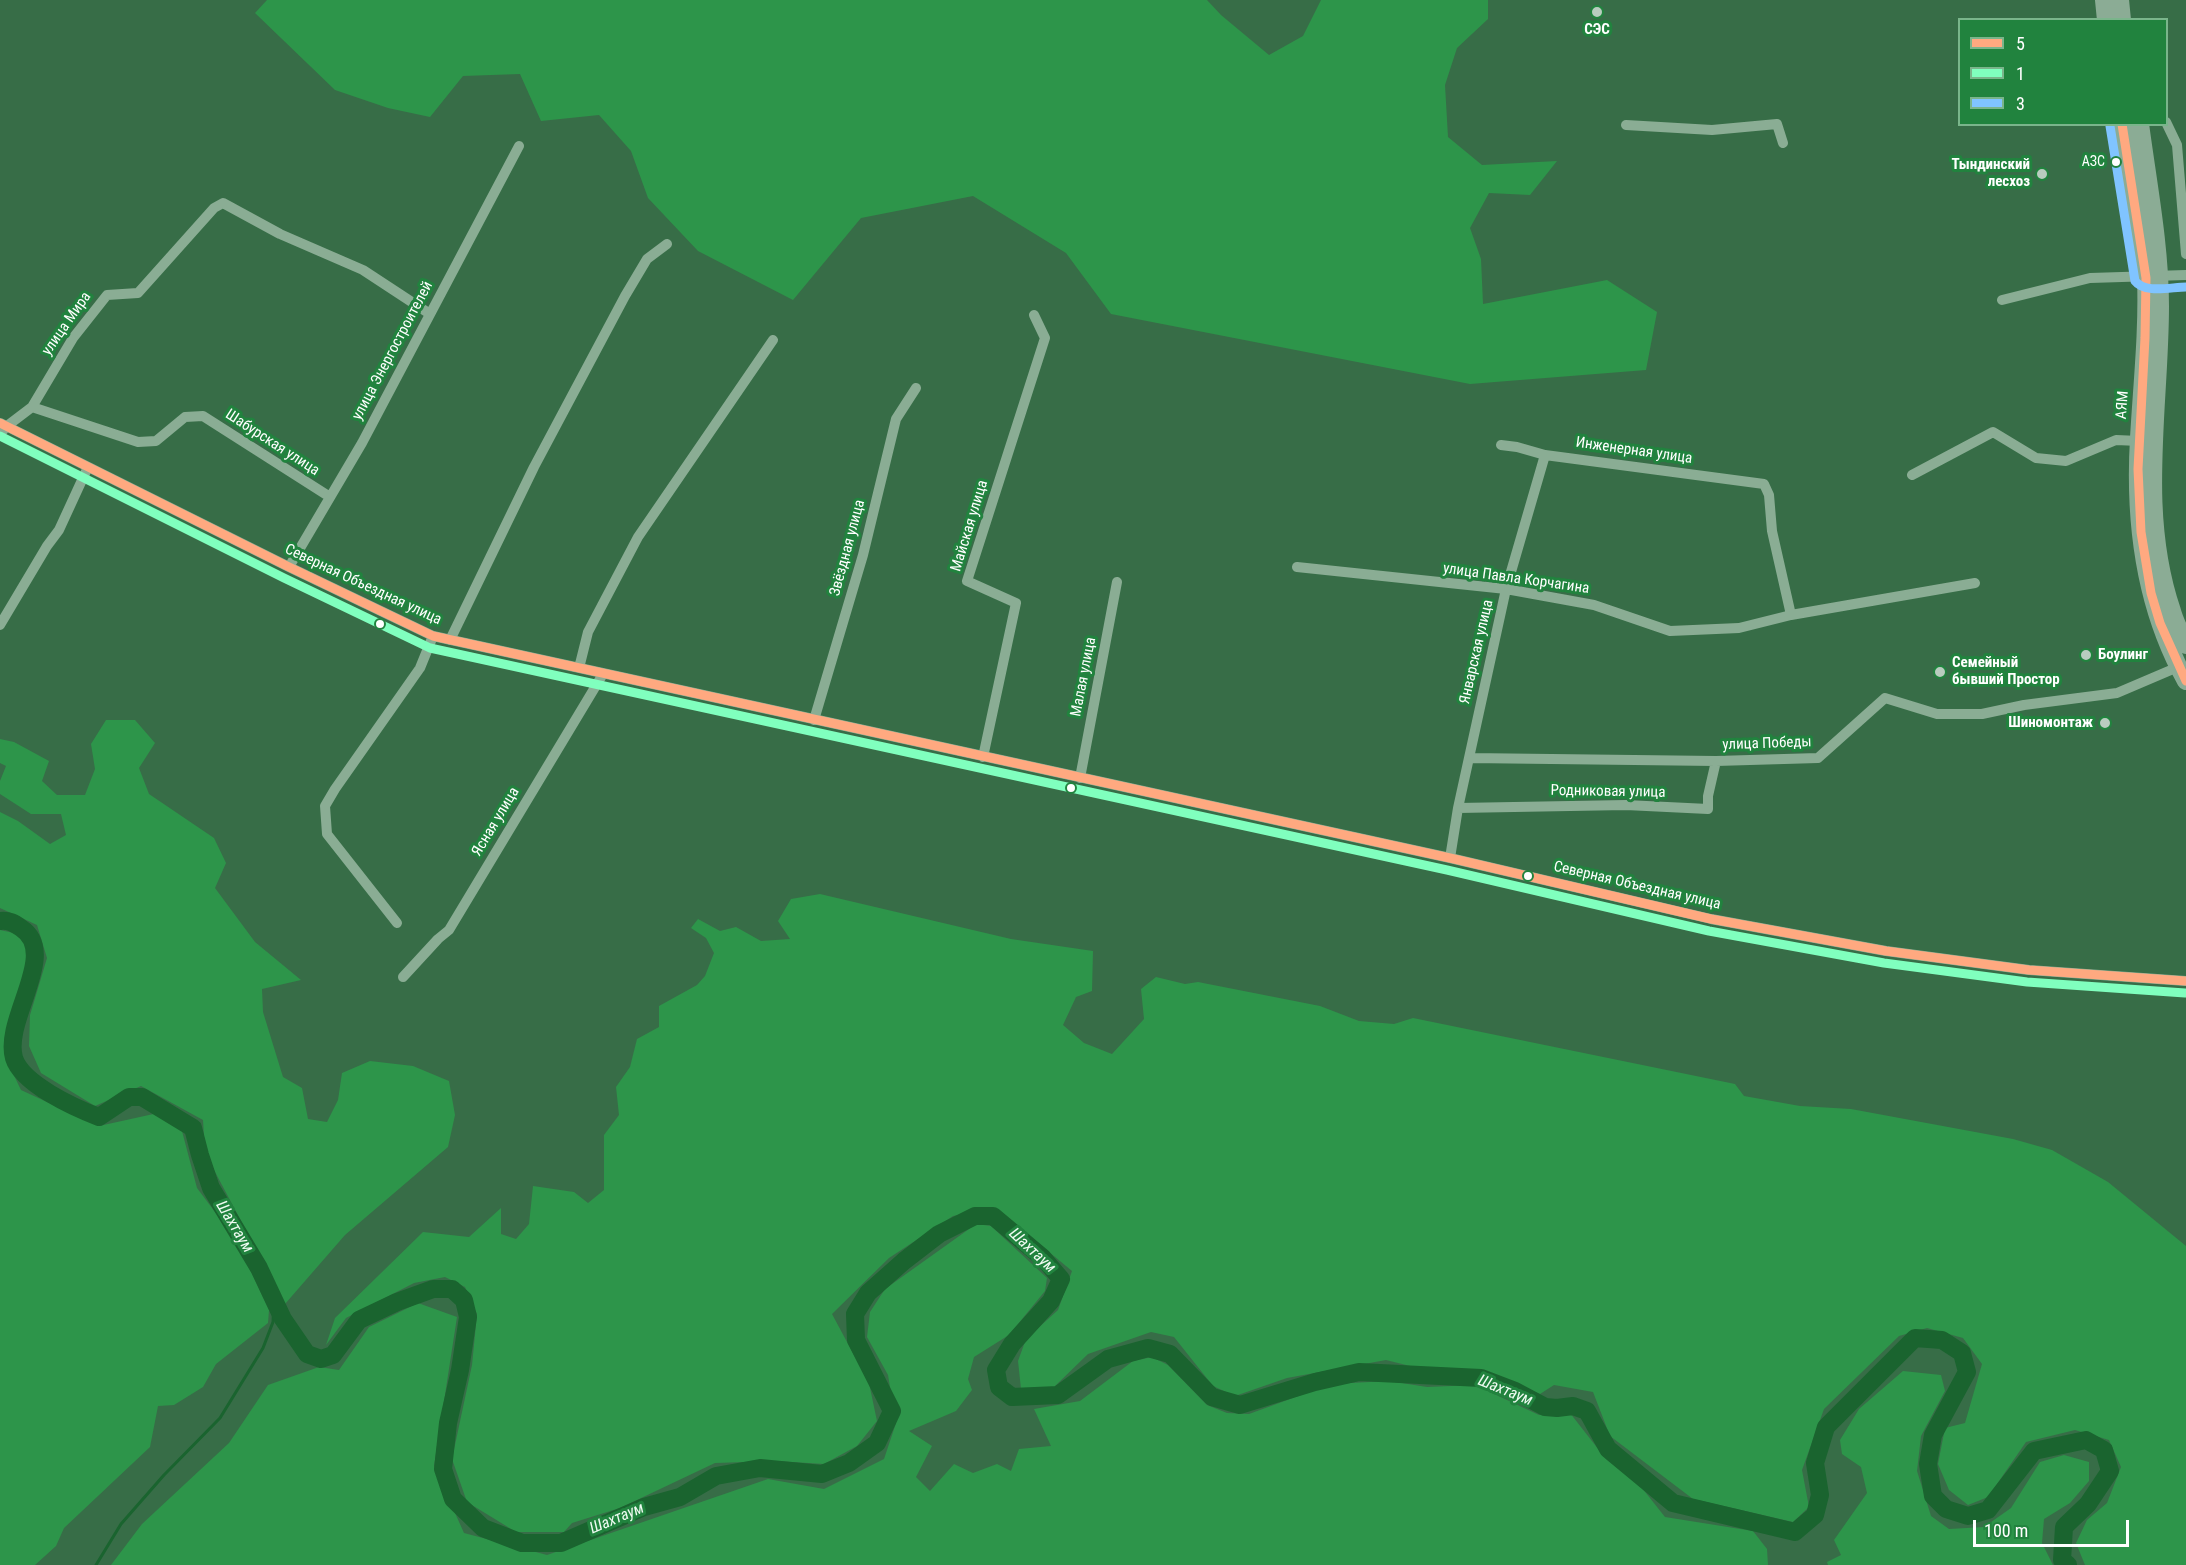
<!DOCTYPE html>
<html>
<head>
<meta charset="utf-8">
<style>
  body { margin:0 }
  #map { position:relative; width:2186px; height:1565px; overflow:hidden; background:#376d47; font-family:"Roboto Condensed",sans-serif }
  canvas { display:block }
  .legend { position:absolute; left:1958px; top:18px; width:210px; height:108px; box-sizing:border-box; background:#21833e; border:2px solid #7ab58b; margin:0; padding:8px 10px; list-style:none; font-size:18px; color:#fff }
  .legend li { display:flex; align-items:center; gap:12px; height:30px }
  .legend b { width:30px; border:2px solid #7ab58b }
  .scale { position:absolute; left:1973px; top:1520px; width:156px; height:27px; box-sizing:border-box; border:3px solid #fff; border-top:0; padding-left:8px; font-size:18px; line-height:21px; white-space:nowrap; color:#fff; -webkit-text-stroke:4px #21833e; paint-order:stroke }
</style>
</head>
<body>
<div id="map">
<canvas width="2186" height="1565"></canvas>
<ul class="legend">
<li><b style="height:8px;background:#ffa980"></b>5</li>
<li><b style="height:8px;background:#80ffbe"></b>1</li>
<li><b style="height:8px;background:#80c4ff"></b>3</li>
</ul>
<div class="scale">100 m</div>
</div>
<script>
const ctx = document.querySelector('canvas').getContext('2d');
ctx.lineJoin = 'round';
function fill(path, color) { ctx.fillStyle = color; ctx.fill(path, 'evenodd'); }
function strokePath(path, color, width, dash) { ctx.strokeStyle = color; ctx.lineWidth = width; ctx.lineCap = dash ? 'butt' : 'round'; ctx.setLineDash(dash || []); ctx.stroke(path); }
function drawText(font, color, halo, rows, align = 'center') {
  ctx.font = font + ' "Roboto Condensed",sans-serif'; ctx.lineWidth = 6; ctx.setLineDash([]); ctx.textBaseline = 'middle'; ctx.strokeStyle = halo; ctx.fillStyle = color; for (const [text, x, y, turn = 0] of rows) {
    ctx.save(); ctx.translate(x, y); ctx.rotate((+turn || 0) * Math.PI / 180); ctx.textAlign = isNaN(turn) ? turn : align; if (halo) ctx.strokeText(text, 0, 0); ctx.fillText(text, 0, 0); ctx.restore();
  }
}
fill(new Path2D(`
  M267,0H1207L1221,15L1269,55L1303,36L1321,0H1488V19L1457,48L1445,85L1448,137L1482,165L1557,161L1530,195L1489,193L1470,228L1481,259L1483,304L1607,280L1657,312L1646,370L1470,384L1111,314L1066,253L973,196L861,218L793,300L698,251L648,198L631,151L599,115L541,121L520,74L463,76L430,117L388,108L335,90L255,13Z
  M106,720H135L155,743L139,768L149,794L214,838L226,863L215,888L255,942L301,980L262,989L263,1012L283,1077L302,1088L308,1119L327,1122L338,1100L342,1073L370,1061L413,1066L449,1081L455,1115L448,1147L345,1235L285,1304L205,1153L203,1120L141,1086L95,1106L41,1073L29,1046L30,1015L47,958L37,925L0,908V812L18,821L50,844L66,835L61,814H31L0,794V781L6,766L0,763V739L14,742L49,761L42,781L57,795H85L95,769L91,744Z
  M820,894L1011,939L1093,951L1092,991L1076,997L1063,1025L1084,1043L1112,1054L1144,1019L1141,989L1156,977L1185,984L1198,982L1320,1006L1359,1021L1394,1024L1413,1018L1735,1084L1744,1096L1800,1106L1851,1109L2013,1139L2052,1150L2108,1182L2186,1246V1565H2085L2076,1543L2087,1520L2107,1503L2121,1467L2109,1440L2075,1430L2026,1442L1988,1497L1968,1505L1949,1490L1938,1464L1945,1428L1965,1423L1982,1364L1963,1338L1927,1328L1899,1336L1824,1409L1802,1470L1809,1507L1793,1522L1693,1499L1610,1436L1593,1392L1554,1385L1540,1394L1500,1378L1422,1369L1386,1360L1287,1378L1235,1396L1213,1386L1174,1337L1151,1332L1088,1354L1053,1388L1021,1389L1018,1361L1026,1339L1058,1310L1072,1271L996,1208L953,1216L889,1258L832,1314L869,1383L877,1421L857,1446L824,1464L776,1461L715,1463L620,1508L572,1523L564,1532H516L467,1502L452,1459L472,1365L477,1314L465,1287L445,1277L414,1283L346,1318L326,1345L335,1318L423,1232L469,1237L501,1208V1234L516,1239L529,1224L533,1186L574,1192L588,1203L604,1190V1135L619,1115L616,1087L630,1067L637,1039L659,1027V1006L697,985L705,976L714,953L706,938L691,928L698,919L720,931L736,927L761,941L790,939L778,921L791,899Z
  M0,930L14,933L27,945L32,960L9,1032L8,1063L21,1090L99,1126L158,1113L182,1131L197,1188L236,1240L269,1310L268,1323L216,1364L203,1387L174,1405L158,1406L150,1447L64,1528L56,1546L35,1565H0Z
  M976,1224L991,1226L1047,1278L1045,1291L1009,1335L974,1357L968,1379L972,1390L956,1411L909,1431L932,1446L916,1477L930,1491L954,1464L973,1473L997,1464L1011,1471L1019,1449L1051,1446L1034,1409L1080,1401L1133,1361L1152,1357L1168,1365L1207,1405L1227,1413L1249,1414L1331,1384L1389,1381L1427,1387L1475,1385L1539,1415L1570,1413L1606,1459L1642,1488L1665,1517L1753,1531L1767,1549L1768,1565H111L142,1524L229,1443L268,1385L319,1367L339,1370L369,1327L418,1303L457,1317L434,1466L464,1533L547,1555L768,1479L824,1489L884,1459L896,1423L888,1375L867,1337L870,1312L885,1289Z
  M1903,1371L1941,1375L1945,1391L1921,1436L1917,1471L1931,1516L1949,1529L1984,1527L2011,1508L2040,1462L2064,1455L2089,1462V1481L2070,1503L2044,1519L2042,1543L2053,1565H1828L1827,1562L1841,1555L1834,1540L1867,1493L1861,1467L1842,1454L1840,1440L1859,1409Z`), '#2d954a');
strokePath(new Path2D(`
  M96,1565L121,1524L164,1475L220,1418L263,1348L273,1322L274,1300`), '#1a642f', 3);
strokePath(new Path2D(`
  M0,921C9,920 14,923 21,928C60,953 3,1019 14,1058C22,1084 75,1108 99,1117L129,1097H142L193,1128L200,1155L211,1188L259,1268L283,1319L307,1354L321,1359L333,1355L359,1320L397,1302L433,1289H452L464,1300L468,1317L460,1370L448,1423L443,1469L453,1499L483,1528L522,1543H561L644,1507L680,1497L716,1476L760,1468L822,1474L849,1463L877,1443L892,1411L856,1340L855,1314L868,1293L904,1261L939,1234L975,1216H993L1043,1258L1061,1279L1051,1301L1012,1344L996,1370L999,1387L1012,1397L1058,1395L1108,1359L1148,1348L1170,1354L1212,1397L1240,1405L1315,1382L1359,1372L1481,1378L1515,1391L1545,1407L1557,1408L1573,1406L1587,1411L1608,1449L1673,1503L1795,1532L1815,1515L1820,1495L1815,1463L1826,1427L1915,1338L1942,1340L1962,1353L1967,1372L1933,1435L1928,1464L1933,1496L1946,1509L1968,1516L1988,1510L2034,1451L2086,1440L2104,1450L2110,1471L2088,1504L2064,1527L2062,1560L2068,1565`), '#1a642f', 18);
strokePath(new Path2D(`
  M2166,122L2177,145L2186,254
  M1626,125L1712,130L1777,124L1783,143
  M2002,300L2090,278L2186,275
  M32,407L138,442L156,441L185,417L203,416L330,497
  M0,423L289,567L433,636L1450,858L1711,919L1886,951L2029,970L2186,981
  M0,434L7,426L32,407L73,338L107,295L138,293L214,208L223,203L280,234L363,270L430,314
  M1501,445L1517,447L1545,455L1764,484L1769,495L1772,531L1791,615
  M1912,475L1993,432L2036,458L2066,461L2116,440L2139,441
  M289,567L362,443L519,146
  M1297,567L1506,589L1594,605L1670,631L1739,628L1791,615L1975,583
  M0,625L47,546L59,530L88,467
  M450,640L534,467L625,296L647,259L667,244
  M579,668L588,632L638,537L773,340
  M814,720L863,555L896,419L916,388
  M983,757L1016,603L967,581L1045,338L1034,315
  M1469,758L1716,761L1818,758L1885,698L1937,714H1982L2024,705L2117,693L2178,667
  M1080,778L1117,582
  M1458,808L1626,805L1708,809V796L1716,761
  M1450,858L1458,808L1506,589L1545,455
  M397,923L327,834L325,806L335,789L420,668L433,636
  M403,977L438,939L449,930L603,674`), '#8aad94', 10);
strokePath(new Path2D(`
  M2104,0L2106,20
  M2120,0L2122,20
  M2122,124C2128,159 2133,194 2138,228C2141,245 2145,261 2146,278C2148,331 2142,385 2139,438C2134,522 2144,606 2186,681
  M2140,124C2148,184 2160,246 2160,306C2160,407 2138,512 2172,611C2175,622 2181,633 2186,645`), '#8bac95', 18);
strokePath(new Path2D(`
  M2122,124L2146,278L2145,338L2138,469L2141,532L2151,593L2160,623L2186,681
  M0,423L289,567L433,636L1450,858L1711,919L1886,951L2029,970L2186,981`), '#ffa980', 9);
strokePath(new Path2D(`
  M0,436L284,578L430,648L1447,870L1709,931L1884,963L2027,982L2185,993`), '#80ffbe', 9);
strokePath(new Path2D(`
  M2110,126L2135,281C2145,294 2171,287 2186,287`), '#80c4ff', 9);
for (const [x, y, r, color] of [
  [1597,12,6,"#b9ccbf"],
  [2116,162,5,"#fff"],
  [2042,174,6,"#b9ccbf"],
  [380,624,5,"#fff"],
  [2086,655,6,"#b9ccbf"],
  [1940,672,6,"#b9ccbf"],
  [2105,723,6,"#b9ccbf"],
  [1071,788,5,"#fff"],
  [1528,876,5,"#fff"]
]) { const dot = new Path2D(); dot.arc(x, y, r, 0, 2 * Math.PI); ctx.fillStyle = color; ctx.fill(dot); strokePath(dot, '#21833e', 2); }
drawText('14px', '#fff', '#21833e', [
  ["АЗС",2105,162]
], 'right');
drawText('bold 15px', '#fff', '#21833e', [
  ["СЭС",1597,30,"center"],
  ["Тындинский",2030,165],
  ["лесхоз",2030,182],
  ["Боулинг",2098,655,"left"],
  ["Семейный",1952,663,"left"],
  ["бывший Простор",1952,680,"left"],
  ["Шиномонтаж",2093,723]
], 'right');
drawText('15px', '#fff', '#21833e', [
  ["улица Мира",67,324,-55],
  ["улица Энергостроителей",393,351,-62],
  ["АЯМ",2123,405,-86],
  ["Шабурская улица",272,443,33],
  ["Инженерная улица",1634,451,8],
  ["Майская улица",970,526,-73],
  ["Звёздная улица",848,548,-75],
  ["улица Павла Корчагина",1516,579,8],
  ["Северная Объездная улица",363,585,25],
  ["Январская улица",1477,652,-77],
  ["Малая улица",1084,677,-79],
  ["улица Победы",1767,744,-2],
  ["Родниковая улица",1608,792,1],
  ["Ясная улица",496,822,-59],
  ["Северная Объездная улица",1637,886,13]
]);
drawText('italic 16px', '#f0fcf3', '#21833e', [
  ["Шахтаум",234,1227,59],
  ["Шахтаум",1032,1251,43],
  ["Шахтаум",1505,1391,22],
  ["Шахтаум",617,1519,-23]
]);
</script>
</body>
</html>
